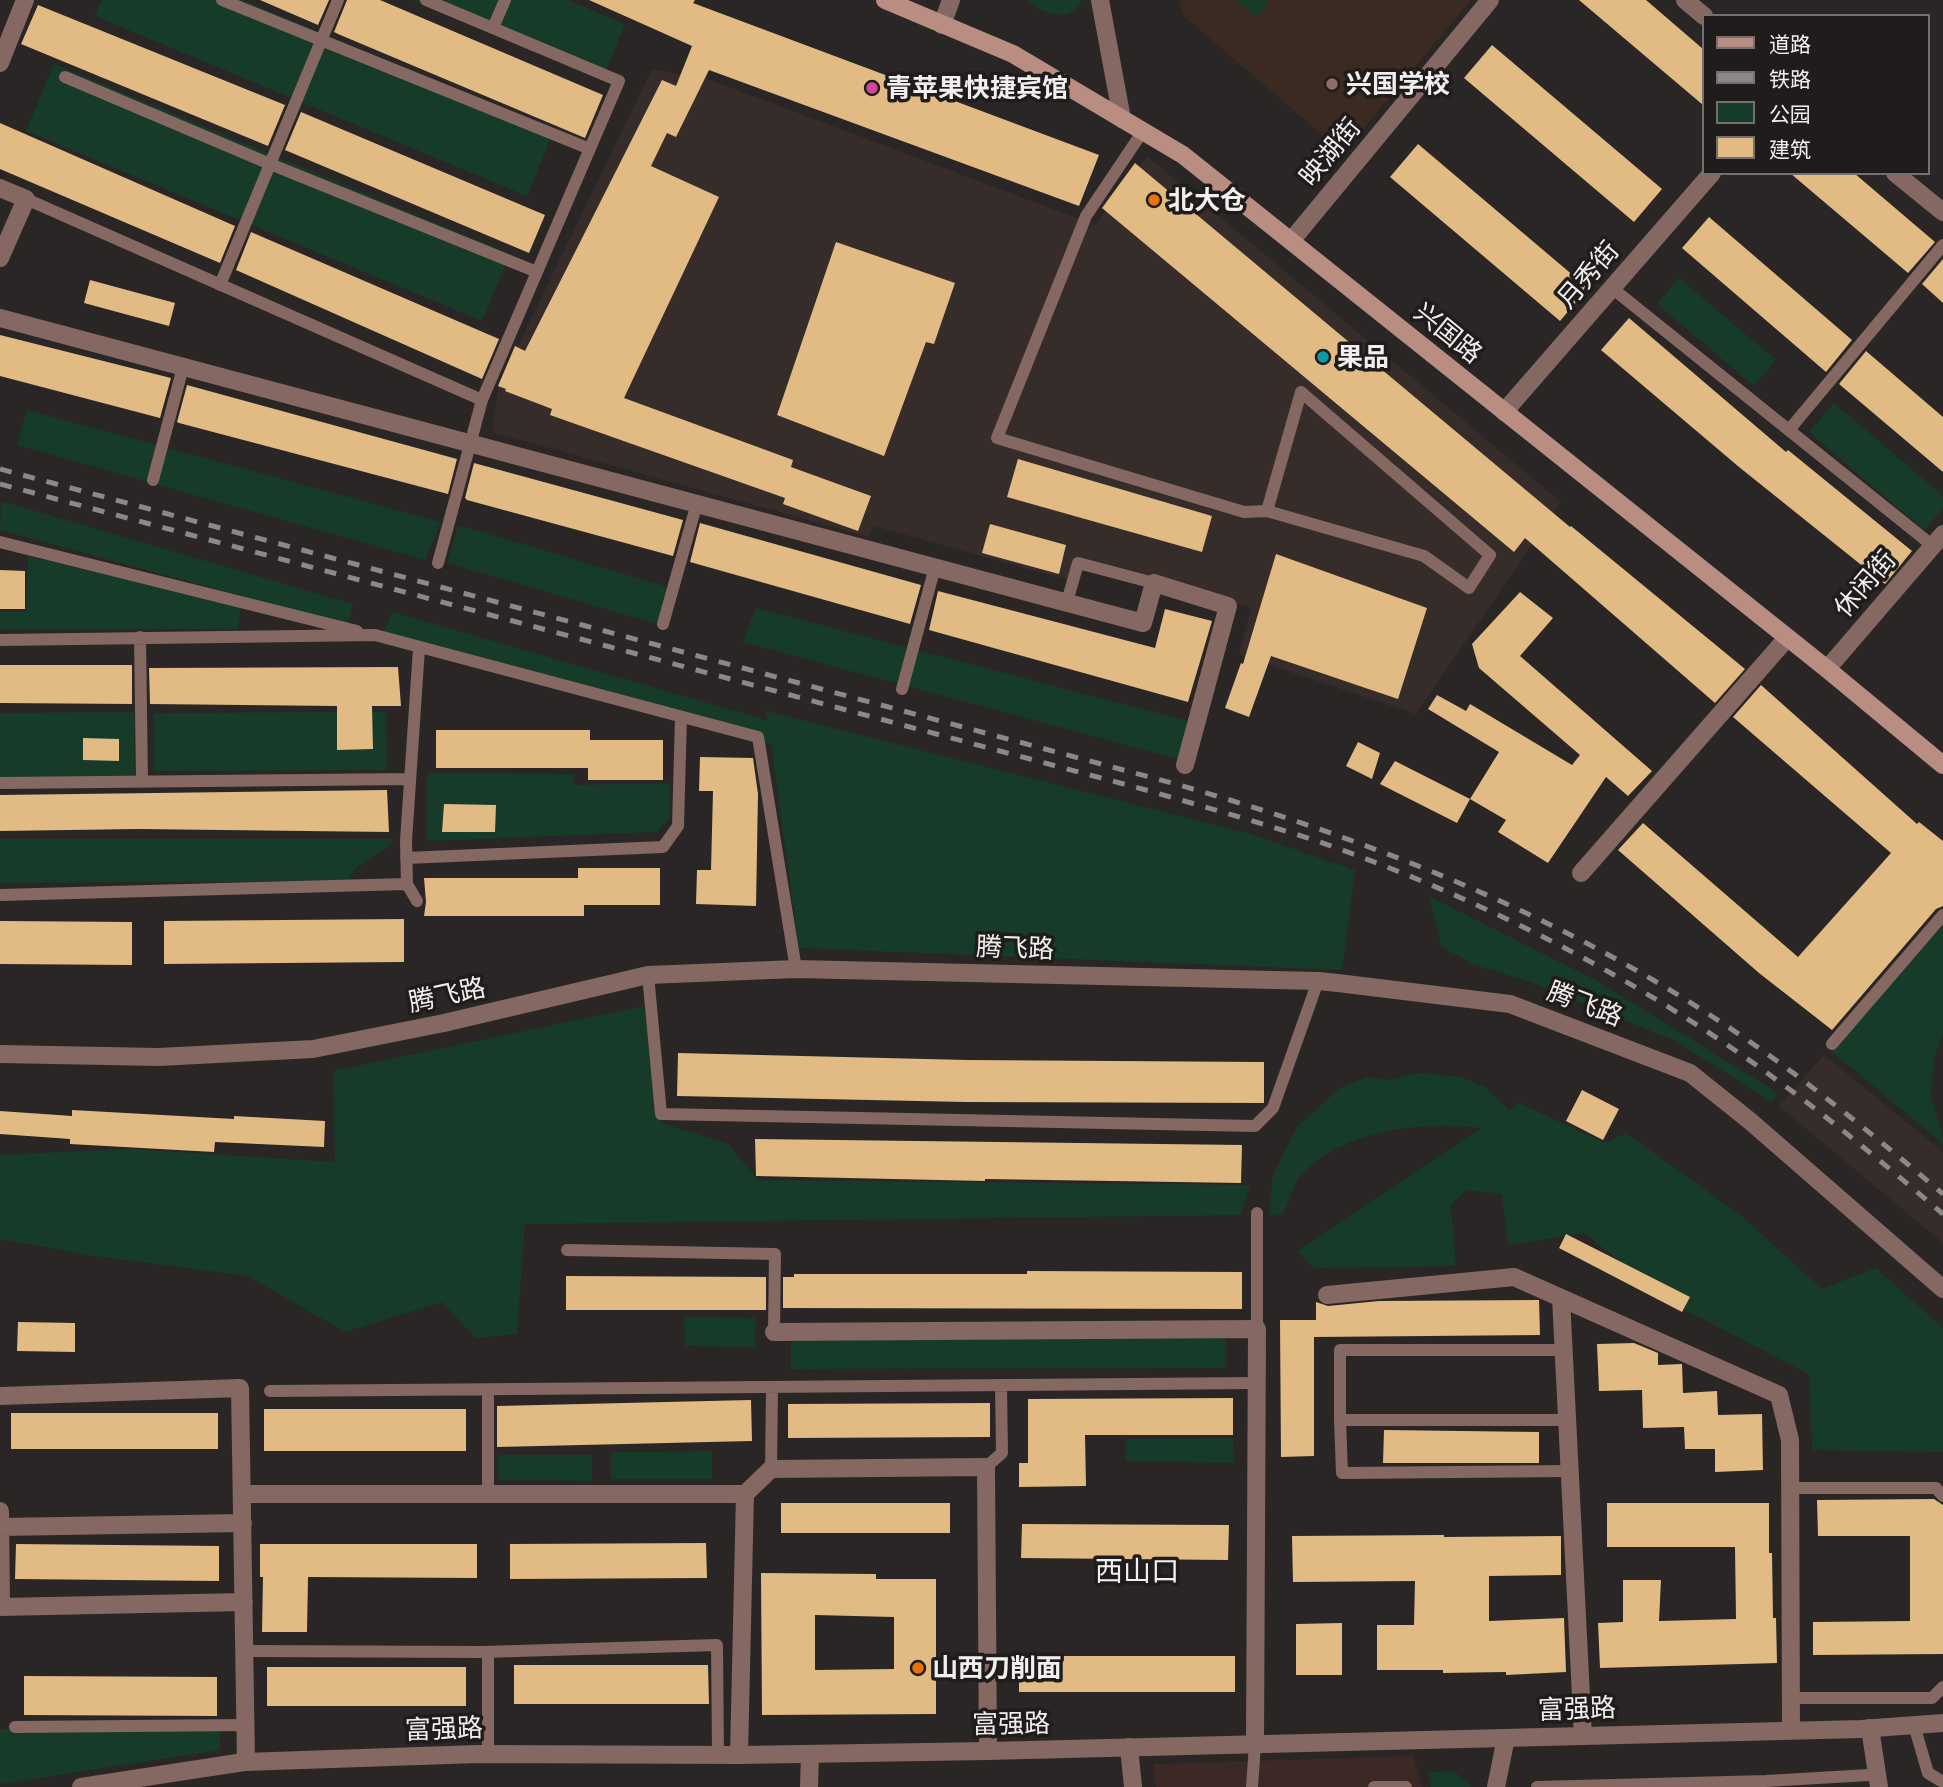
<!DOCTYPE html>
<html>
<head>
<meta charset="utf-8">
<style>
  body { margin:0 }
  #map { position:relative; width:1943px; height:1787px; overflow:hidden; background:#292625; font-family:"Exo 2","Noto Sans SC",sans-serif }
  canvas { display:block }
  .legend { position:absolute; left:1702px; top:14px; width:228px; height:161px; box-sizing:border-box; background:#1f1c1b; border:2px solid #73706f; margin:0; padding:9px 12px; list-style:none; font-size:21px; color:#f1efee }
  .legend li { display:flex; align-items:center; gap:14px; height:35px }
  .legend b { width:35px; border:2px solid #73706f }
</style>
</head>
<body>
<div id="map">
<canvas width="1943" height="1787"></canvas>
<ul class="legend">
<li><b style="height:9px;background:#ba8d82"></b>道路</li>
<li><b style="height:9px;background:#8b8988"></b>铁路</li>
<li><b style="height:19px;background:#163b29"></b>公园</li>
<li><b style="height:19px;background:#e1bb83"></b>建筑</li>
</ul>
</div>
<script>
const ctx = document.querySelector('canvas').getContext('2d');
ctx.lineJoin = 'round';
function fill(path, color) { ctx.fillStyle = color; ctx.fill(path, 'evenodd'); }
function strokePath(path, color, width, dash) { ctx.strokeStyle = color; ctx.lineWidth = width; ctx.lineCap = dash ? 'butt' : 'round'; ctx.setLineDash(dash || []); ctx.stroke(path); }
function drawText(font, color, halo, rows, align = 'center') {
  ctx.font = font + ' "Exo 2","Noto Sans SC",sans-serif'; ctx.lineWidth = 7; ctx.setLineDash([]); ctx.textBaseline = 'middle'; ctx.strokeStyle = halo; ctx.fillStyle = color; for (const [text, x, y, turn = 0] of rows) {
    ctx.save(); ctx.translate(x, y); ctx.rotate((+turn || 0) * Math.PI / 180); ctx.textAlign = isNaN(turn) ? turn : align; if (halo) ctx.strokeText(text, 0, 0); ctx.fillText(text, 0, 0); ctx.restore();
  }
}
fill(new Path2D(`
  M652,69L708,79L1095,225L1147,156L1561,502L1416,714L1239,655L1251,608L1074,557L1068,580L874,526L869,537L492,432L499,385Z
  M1824,1055L1943,1152V1243L1779,1106Z`), '#362d2a');
fill(new Path2D(`
  M1178,0H1471L1343,153L1184,16Z`), '#3b2a21');
fill(new Path2D(`
  M1413,1756L1423,1787H1156L1153,1764Z`), '#3c2825');
fill(new Path2D(`
  M101,0H242L554,130L527,196L95,16Z
  M413,0H568L625,24L603,78Z
  M1026,0H1082C1070,25 1044,13 1026,0Z
  M1236,0H1270L1256,17Z
  M54,64L510,254L482,321L26,131Z
  M1679,278L1776,360L1754,386L1657,304Z
  M1834,403L1943,496V509L1924,530L1809,432Z
  M27,410L441,522L425,560L17,445Z
  M1,501L353,604L348,625L0,530Z
  M458,525L668,587L657,624L447,563Z
  M28,556L241,606L238,629H0V612H26Z
  M756,608L1188,721L1178,759L743,642Z
  M392,612L767,720L766,711L1247,833L1355,870L1342,970L799,948L771,744L751,742L383,634Z
  M134,712L135,780H0V713Z
  M386,712L387,770L154,771V713Z
  M427,773L574,774V785L670,783V817L657,832L427,841Z
  M0,839H394C381,860 358,856 348,881L0,883Z
  M1429,896L1599,982L1778,1093L1771,1102L1676,1041L1530,982L1473,964L1442,947Z
  M1943,918V1033L1934,1058L1931,1096L1943,1137V1144L1831,1051Z
  M644,1006L662,1123L728,1144L758,1180L1250,1185L1240,1215L525,1224L517,1334L476,1338L442,1302L345,1332L248,1276L94,1256L0,1239V1155L130,1149L335,1162L333,1071Z
  M1420,1073L1461,1077L1485,1087L1509,1110L1519,1103L1605,1143L1626,1133L1739,1214L1822,1289L1876,1268L1943,1328V1452L1812,1450L1809,1374L1666,1300L1585,1233L1508,1245L1502,1194L1466,1190L1451,1205L1456,1266L1315,1268L1297,1251L1481,1128C1422,1122 1345,1128 1301,1175C1293,1184 1289,1203 1283,1214L1269,1215L1273,1174L1297,1127L1340,1088L1368,1077L1386,1080Z
  M684,1317L756,1318L755,1347L685,1346Z
  M791,1337H1226V1368L791,1369Z
  M1233,1438L1234,1463L1126,1461V1439Z
  M712,1451V1479H611V1452Z
  M498,1455H592V1481L498,1480Z
  M220,1724V1750L0,1784V1729Z
  M1454,1771L1472,1787H1431L1428,1772Z`), '#163b29');
fill(new Path2D(`
  M260,0H329L318,25Z
  M347,0H380L603,95L585,138L338,34L334,32Z
  M589,0H695L693,3L1099,155L1079,206L709,70L676,137L667,133L651,166L719,197L624,398L793,460L791,467L871,496L858,531L783,504L785,498L550,415L552,409L505,391L506,389L498,386L515,346L525,351L662,80L676,86L692,46Z
  M1579,0H1646L1703,49V105Z
  M38,5L285,105L268,146L21,44Z
  M1492,45L1662,189L1634,222L1464,78Z
  M301,112L545,215L529,253L285,150Z
  M0,123L235,226L220,263L0,169Z
  M1418,144L1588,288L1560,321L1390,177Z
  M1135,163L1570,527L1571,526L1745,669L1715,703L1525,538L1514,552L1102,208Z
  M1790,173H1854L1935,242L1908,273Z
  M1709,217L1852,340L1826,372L1682,248Z
  M251,232L499,339L482,379L236,270Z
  M836,242L955,283L934,344L926,342L884,456L777,415Z
  M1943,259V303L1922,284Z
  M90,280L175,303L169,326L84,303Z
  M1629,318L1786,452L1788,450L1912,551L1885,584L1739,467L1601,350Z
  M0,335L171,378L160,418L0,376Z
  M1866,351L1943,417V472L1839,384Z
  M187,385L457,459L448,494L179,423L177,422Z
  M1018,459L1212,516L1202,552L1007,497Z
  M474,463L683,520L673,556L467,500L465,498Z
  M700,523L921,585L910,624L690,562Z
  M990,524L1066,545L1059,574L982,553Z
  M1276,554L1427,608L1398,699L1271,656L1249,717L1225,708L1241,663L1243,664Z
  M0,570L25,571V609H0Z
  M938,591L1155,648L1165,609L1212,621L1188,702L929,630Z
  M1520,592L1553,618L1520,656L1652,771L1628,796L1606,777L1548,863L1498,832L1506,820L1470,799L1499,752L1428,709L1437,695L1466,711L1470,704L1572,765L1580,755L1479,668L1472,644Z
  M0,665H132V704L0,703Z
  M398,667L401,706H372L373,749L337,750V706L150,704L149,668Z
  M1761,685L1917,824L1919,822L1943,841V906L1936,909L1832,1030L1759,973L1618,850L1643,823L1798,957L1891,853L1733,717Z
  M436,730H590V740H663V780H588V768H436Z
  M83,738L119,739V761L83,760Z
  M1358,742L1380,753L1372,779L1346,766Z
  M700,757L753,758L758,794L756,906L696,904L697,870H711L713,791H699Z
  M1395,761L1470,799L1457,823L1380,784Z
  M387,790L389,832L138,829L0,831V795Z
  M444,804L496,805L495,832H442Z
  M578,868H660V905H584V916H424L426,902L424,878H578Z
  M404,919V962L164,964V921Z
  M0,921L132,922V965L0,964Z
  M678,1053L967,1060L1264,1062V1103L966,1102L677,1096Z
  M1582,1090L1619,1109L1603,1140L1566,1121Z
  M72,1110L234,1119V1116L325,1121L324,1147L215,1142L214,1152L70,1144V1139L0,1134V1111L72,1116Z
  M755,1139L1242,1145L1241,1183L985,1179V1181L756,1176Z
  M1566,1234L1690,1297L1682,1312L1559,1248Z
  M1027,1271L1242,1272V1309L783,1308V1277H794V1274H1027Z
  M566,1276L766,1277V1310H566Z
  M1379,1301L1539,1300L1540,1335L1314,1337V1456L1281,1457L1280,1320H1316V1302L1328,1306Z
  M18,1322L75,1323V1352L17,1351Z
  M1634,1343L1658,1353V1365L1682,1364L1683,1393L1717,1391L1718,1415L1762,1414L1763,1470L1715,1472V1449H1685L1684,1427L1643,1428L1642,1390L1599,1391L1597,1344Z
  M1233,1398V1435H1085L1086,1486L1019,1487V1463H1028V1399Z
  M751,1400L752,1441L497,1447V1406Z
  M990,1403V1437L788,1438V1404Z
  M264,1409H466V1451H264Z
  M11,1413H218V1449H11Z
  M1384,1430L1539,1432V1463H1383Z
  M1934,1499L1943,1505V1654L1813,1655V1622L1910,1621V1536H1818L1817,1500Z
  M781,1503H950V1533H781Z
  M1607,1503H1769V1553H1772L1773,1618H1776L1777,1663L1600,1668L1598,1623L1623,1622V1580H1661L1659,1621L1736,1619L1735,1547H1607Z
  M1022,1524L1229,1525L1228,1560L1021,1558Z
  M1444,1535V1537L1561,1536V1575L1489,1576V1621L1564,1618L1566,1672L1506,1675V1672L1443,1673V1670H1377V1625H1414L1415,1581L1293,1582L1292,1536Z
  M706,1543L707,1578L510,1579V1544Z
  M16,1544L219,1546V1581L15,1579Z
  M260,1544H477V1578L308,1577L307,1632H262L263,1577H260Z
  M761,1573L876,1574V1579H936V1714L762,1715ZM815,1615L894,1617V1669L815,1670Z
  M1342,1623V1675H1296V1624Z
  M1019,1656H1235V1692H1019Z
  M514,1665H708L709,1704H514Z
  M267,1667H466V1706H267Z
  M24,1676L217,1677V1716L24,1715Z`), '#e1bb83');
strokePath(new Path2D(`
  M222,0L590,149
  M426,0L619,81L482,400
  M493,28L505,0
  M65,77L270,164L537,272
  M1143,131L1086,216L997,438L1244,512L1267,511L1301,392L1490,555L1469,588L1424,556L1267,511
  M26,199L482,400L438,563
  M220,285L338,0
  M1612,288L1933,546
  M1789,430L1943,245
  M153,480L183,367
  M0,542L357,631
  M1067,602L1078,563L1154,583
  M663,624L697,503
  M140,637L142,782
  M0,640L375,635L758,737L796,969
  M902,689L935,567
  M0,783L410,779
  M406,858L663,847L678,826L681,717
  M0,895L407,884
  M417,901L407,884L406,841L419,648
  M648,975L661,1114L1255,1126L1273,1108L1318,981
  M1832,1044L1943,915
  M1257,1213V1329
  M567,1250L775,1254L774,1332
  M1564,1350H1340V1420H1567
  M270,1391L1257,1383
  M1340,1420L1342,1473L1570,1471
  M986,1467L1002,1453L1001,1385
  M771,1470L772,1387
  M1790,1488H1936L1943,1496
  M488,1494V1390
  M244,1651L483,1652L717,1645L718,1755
  M488,1652V1754
  M1791,1698H1932L1943,1687
  M1914,1725L1928,1773L1943,1782
  M15,1727L245,1725
  M1252,1787L1255,1744
  M1374,1787H1406
  M1537,1787L1766,1781L1869,1775`), '#846861', 12);
strokePath(new Path2D(`
  M0,63L25,0
  M0,188L26,199L0,258
  M1291,241L1490,0
  M0,318L1143,623L1154,583L1228,606L1185,765
  M1504,412L1712,173
  M1827,669L1943,534
  M1581,873L1787,638
  M1327,1295L1514,1277L1779,1395L1790,1440L1791,1730
  M1561,1298L1583,1736
  M774,1332L1257,1329L1255,1744
  M0,1396L240,1388L246,1762
  M242,1494H745
  M0,1511L1,1607
  M0,1527L243,1523
  M0,1607L244,1602
  M1870,1728L1879,1787
  M1129,1747L1133,1787
  M739,1755L745,1494L771,1469L986,1467L988,1751
  M809,1787L810,1754
  M1496,1787L1506,1738`), '#846861', 18);
strokePath(new Path2D(`
  M1100,0L1122,119
  M1685,0L1704,16
  M942,25L951,0
  M1895,173L1943,212
  M0,1054L159,1057L313,1049L444,1023L648,975L796,969L1318,981L1338,983L1510,1004L1690,1073L1750,1121L1943,1289
  M81,1787L244,1762L478,1754L739,1755L988,1751L1861,1729L1943,1723`), '#846861', 18);
strokePath(new Path2D(`
  M885,0L1013,54L1183,155L1827,669L1943,765`), '#ba8d82', 18);
strokePath(new Path2D(`
  M0,469L1172,783C1388,844 1599,930 1781,1064C1837,1105 1890,1149 1943,1194
  M0,484L1146,790C1202,806 1258,822 1314,840C1476,896 1635,976 1774,1078C1832,1120 1888,1167 1943,1214`), '#8b8988', 5, [12, 12]);
for (const [x, y, r, color] of [
  [1332,84,7,"#8d6e63"],
  [872,88,7,"#d1479c"],
  [1154,200,7,"#e8710a"],
  [1323,357,7,"#0f9aa8"],
  [918,1668,7,"#e8710a"]
]) { const dot = new Path2D(); dot.arc(x, y, r, 0, 2 * Math.PI); ctx.fillStyle = color; ctx.fill(dot); strokePath(dot, '#1f1c1b', 2.5); }
drawText('bold 26px', '#f1efee', '#1f1c1b', [
  ["兴国学校",1346,84],
  ["青苹果快捷宾馆",886,88],
  ["北大仓",1168,200],
  ["果品",1337,357],
  ["山西刀削面",932,1668]
], 'left');
drawText('26px', '#f1efee', '#1f1c1b', [
  ["映湖街",1330,152,-50],
  ["月秀街",1588,275,-49],
  ["兴国路",1448,333,39],
  ["休闲街",1865,584,-49],
  ["腾飞路",1015,948,2],
  ["腾飞路",447,995,-12],
  ["腾飞路",1585,1004,21],
  ["富强路",1577,1709,-2],
  ["富强路",1011,1724,-1],
  ["富强路",444,1729,-2]
]);
drawText('28px', '#f1efee', '#1f1c1b', [
  ["西山口",1137,1572]
]);
</script>
</body>
</html>
